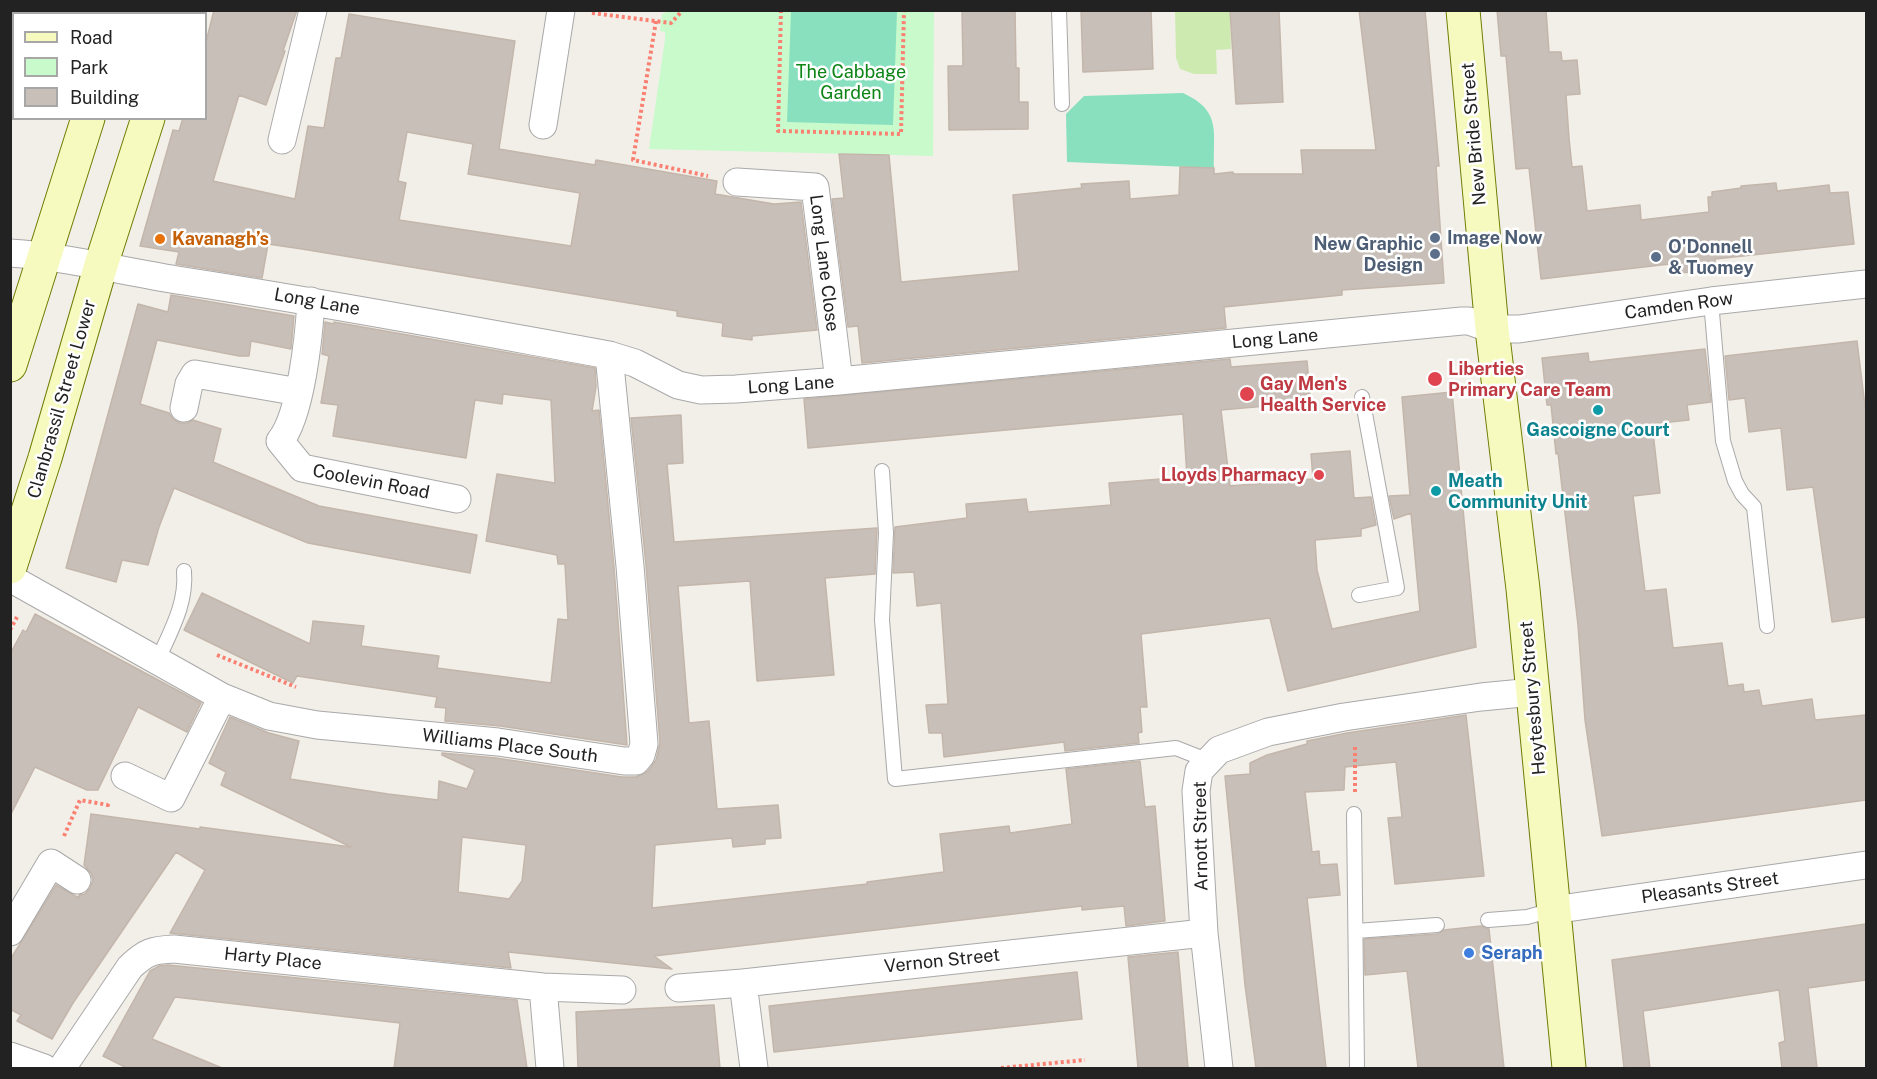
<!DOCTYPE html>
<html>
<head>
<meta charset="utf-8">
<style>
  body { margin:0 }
  #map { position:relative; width:1877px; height:1079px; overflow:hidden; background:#f2efe9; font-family:"Public Sans",sans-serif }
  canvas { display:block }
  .frame { position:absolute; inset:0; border:12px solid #222; pointer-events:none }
  .legend { position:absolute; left:12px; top:12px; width:195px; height:108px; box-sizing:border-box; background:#fff; border:2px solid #a7a7a7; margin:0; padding:8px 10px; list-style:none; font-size:18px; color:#222 }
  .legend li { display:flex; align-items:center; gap:12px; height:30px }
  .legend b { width:30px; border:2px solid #a7a7a7 }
</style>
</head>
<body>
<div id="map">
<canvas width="1877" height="1079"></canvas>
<div class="frame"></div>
<ul class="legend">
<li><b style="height:8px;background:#f7fabf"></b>Road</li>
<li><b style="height:16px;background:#c8facc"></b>Park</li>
<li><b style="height:16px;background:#c7bfb8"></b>Building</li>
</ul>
</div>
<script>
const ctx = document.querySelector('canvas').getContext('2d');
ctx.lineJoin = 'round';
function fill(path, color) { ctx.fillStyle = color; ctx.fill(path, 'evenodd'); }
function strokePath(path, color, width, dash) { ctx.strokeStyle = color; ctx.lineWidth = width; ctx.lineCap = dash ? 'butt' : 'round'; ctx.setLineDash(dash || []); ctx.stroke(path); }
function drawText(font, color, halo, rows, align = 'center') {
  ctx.font = font + ' "Public Sans",sans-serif'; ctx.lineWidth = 5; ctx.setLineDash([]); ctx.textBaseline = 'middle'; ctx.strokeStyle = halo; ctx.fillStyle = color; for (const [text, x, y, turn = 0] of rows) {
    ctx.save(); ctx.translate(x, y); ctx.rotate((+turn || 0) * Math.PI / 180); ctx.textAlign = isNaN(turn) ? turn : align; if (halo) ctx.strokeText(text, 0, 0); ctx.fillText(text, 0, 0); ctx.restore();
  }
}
fill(new Path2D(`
  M1175,11H1230L1231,49L1216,50L1217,74H1194L1180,69L1176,58Z`), '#cdebb0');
fill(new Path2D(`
  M669,11H934L933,156L649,149L665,39V32L660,31L662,14Z`), '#c8facc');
fill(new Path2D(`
  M791,11H897L893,125L787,122Z
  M1183,93C1222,111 1213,131 1214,168L1067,162L1066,114L1084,96Z`), '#88e0be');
const building = new Path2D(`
  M214,10H297L283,51H285L266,105L239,95L213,181L295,199L308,126L324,128L336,58H341L349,14L515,41L499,149L595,165L596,160L717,181L715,194L774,204L801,202L817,330L752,336V340L722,336L723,323L677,316V311L302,249L268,244L262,278L176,264L179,252L140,246L173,130L179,131L183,118H206V42ZM407,132L473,144L468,174L580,193L571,246L399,220L406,183L398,181Z
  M962,10H1015L1016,68H1019V102H1028V129L949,130L948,66H963Z
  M1081,10H1151L1153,69L1083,72Z
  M1230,10H1279L1283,102L1236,104Z
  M1359,10H1425L1439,166H1436L1444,283L1342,290V295L1224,307L1226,328L862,363L858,326L848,327L832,199L844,198L839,154L889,155L901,282L1019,271L1013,195L1082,188L1081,184L1129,181L1130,199L1179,195L1180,167L1214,168V174L1233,172V174H1303L1301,150H1376Z
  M1497,10H1546L1549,52H1561L1562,61L1577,60L1580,94L1566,95L1569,138L1572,167L1582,166L1587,211L1640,205L1641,220L1709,212L1708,197H1712V192L1741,188V186L1776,183L1777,191L1829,185L1830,193L1848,192L1854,244L1715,259V270L1679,273L1678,263L1541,279L1529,168L1516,169L1506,56H1501Z
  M171,295L294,316L291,349L251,341L249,356H239L157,340L140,404L169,413L173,419L180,423H188L193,420L221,429L213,462L319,506L477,535L470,573L308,543L174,488L159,527L148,565L122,560L116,582L66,568L138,304L168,312Z
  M325,322L334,324V322L595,368L596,387L592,411L599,410L614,567L627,745L500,726L445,721L446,708L435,707L437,697L297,676L293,683L184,630L202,593L310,644L313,621L364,626L361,646L439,656L437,668L551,683L558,619L568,620L565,564H558L557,555L486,541L497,474L555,483L551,400L503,394L502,404L475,400L466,458L333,436L338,405L321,403L329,356L322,354Z
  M1857,341L1866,414V617L1832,622L1813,487L1787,490L1781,428L1749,432L1745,398L1729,400L1725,356Z
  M1705,349L1711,402L1687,405L1689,420L1652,424L1660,493L1633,496L1645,591L1666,589L1673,648L1722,643L1728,686L1743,684L1744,692L1759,690L1762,706L1812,699L1815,720L1866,715V800L1602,836L1585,720L1578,625L1558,453L1556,454L1551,405H1547L1542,358L1588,353L1589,362Z
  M1230,359L1231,367L1307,361L1310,393L1299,397L1300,403L1221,410L1230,486L1313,479L1311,454L1350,451L1354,498L1371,497L1376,525L1361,529V536L1315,540L1317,570L1332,629L1420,611L1411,513L1394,519L1389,496L1410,495L1402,397L1452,392L1476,647L1288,691L1270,618L1141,634L1147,707H1140L1142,732L1138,733L1139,743L1065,751L1064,742L944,757L942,733H929L926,705L948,704L941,603L917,606L914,572L893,573L895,527L967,518L966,504L1026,499L1028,512L1111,505L1109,483L1187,477L1183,414L808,448L804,399Z
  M681,415L683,463L667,464L674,542L877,528L875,574L825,578L834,675L757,681L750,581L678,586L689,723L709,721L717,809L778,805L781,838L765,839V844L733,847L732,838L655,845L652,908L867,884V882L944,872L940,834L1009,826L1010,833L1072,824L1066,769L1140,761L1145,807L1155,806L1165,921L1126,926L1124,906L1082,910V906L654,956L672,969L508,952L511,968L170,933L205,870L176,852L73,1003L52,1039L17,1021L21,1015L10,1009V960L56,885L79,898V895L85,894L90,888L93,880L91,873L84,865L91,814L200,829V827L351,847L221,785L226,772L209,763L230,717L269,733L299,741L290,779L388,794L438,800L439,781L467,789L475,770L442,755V753L496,758L622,777H636L648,771L656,760L660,743L646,565L631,418ZM462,837L526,845L522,881L509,899L458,892Z
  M35,614L201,703L187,732L138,707L98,790H87L35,767L10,816V654L23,630L26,632Z
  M1466,715L1484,876L1395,884L1388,818L1402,817L1396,762L1345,767L1344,790L1305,792L1312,852L1319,851L1320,865L1337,864L1340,895L1307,898L1326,1068H1256L1245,985L1225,776L1250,774V763L1267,755L1307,744V741L1347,733Z
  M1866,924V980L1808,988L1817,1068H1782L1779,1043L1785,1041L1779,990L1643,1011L1650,1068H1624L1612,960Z
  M1481,926L1489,929L1504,1068H1418L1407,971L1365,975L1364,939L1438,934L1444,930Z
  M1178,952L1188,1068H1138L1128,957Z
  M168,965L517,1000L527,1068H394L400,1023L175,997L152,1039L222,1068H127L103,1056L150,971L159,966Z
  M1077,972L1082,1019L774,1052L769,1006Z
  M714,1005L720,1068H578L576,1012Z`);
fill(building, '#c7bfb8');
strokePath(building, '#c4b6ab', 1.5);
const lane = new Path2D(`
  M1059,10L1062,104
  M1711,301L1723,441L1735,481L1742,494L1754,507L1767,626
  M882,471L886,533L882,620L895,779L1176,748L1209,761
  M1359,595L1397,588L1362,397
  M157,662C170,632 187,604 184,571
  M1354,814L1357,1068
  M1488,920L1527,917L1553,910
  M1356,931L1437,925`);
const street = new Path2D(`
  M10,77H14
  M543,125L561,10
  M282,140L313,10
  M737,182L815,187L839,381
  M10,253C67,257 121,271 177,280C322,302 465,329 609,355L635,363L678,385L701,390L736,389L839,381L1462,321H1469L1492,329H1519L1711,301L1866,284
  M311,301C309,335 301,416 280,441L302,468L457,499
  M184,408L189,384L195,374L299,392
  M10,578L222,697L269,716L317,725L498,742L624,761H636L641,755L644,744L630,566L609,355
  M125,776L171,798L222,697
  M1553,910L1866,865
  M10,932L51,863L77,880
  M743,983L754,1068
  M543,987L550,1068
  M679,988L743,983L1204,933
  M10,1056L44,1068
  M62,1068L130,967C146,952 152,950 174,949L543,987L622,990
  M1219,1068L1204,933L1196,791L1199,771L1219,750L1268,732L1344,717L1481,697L1533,692`);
const secondary = new Path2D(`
  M1463,10L1492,329L1523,589L1569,1068
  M122,14L123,10
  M180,14L181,10
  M10,365L88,118
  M10,567L45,458L101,265L148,118`);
strokePath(lane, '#a9a9a9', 16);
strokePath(street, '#a9a9a9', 29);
strokePath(secondary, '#707d05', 35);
strokePath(new Path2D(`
  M781,10L778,131L901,134L904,10
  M592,13L671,23L683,10
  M656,21L633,160L708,176
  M10,630L17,617
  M217,655L296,687
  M1355,792V745
  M64,836L80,800L108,805L109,803
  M1001,1068L1085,1060`), '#fa8072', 4, [3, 3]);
strokePath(lane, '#fff', 14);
strokePath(street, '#fff', 27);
strokePath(secondary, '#f7fabf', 33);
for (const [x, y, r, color] of [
  [1435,238,6,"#5c6f8a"],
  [160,239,6,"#e8710a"],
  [1435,254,6,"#5c6f8a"],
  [1656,257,6,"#5c6f8a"],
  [1435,379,8,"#e0444e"],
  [1247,394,8,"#e0444e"],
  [1598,410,6,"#0f9aa8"],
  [1319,475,6,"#e0444e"],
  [1436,491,6,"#0f9aa8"],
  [1469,953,6,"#3f7fe0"]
]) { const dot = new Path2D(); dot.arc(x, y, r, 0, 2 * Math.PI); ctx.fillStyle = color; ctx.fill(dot); strokePath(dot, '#fff', 2); }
drawText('18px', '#0c8416', '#fff', [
  ["The Cabbage",851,72],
  ["Garden",851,93]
]);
drawText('18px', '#222', '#fff', [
  ["New Bride Street",1474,134,-95],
  ["Long Lane Close",824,263,83],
  ["Long Lane",317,302,10],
  ["Camden Row",1679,306,-8],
  ["Long Lane",1275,339,-5],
  ["Long Lane",791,385,-4],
  ["Clanbrassil Street Lower",62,399,-74],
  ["Coolevin Road",371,482,11],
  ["Heytesbury Street",1533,698,-95],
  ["Williams Place South",510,746,7],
  ["Arnott Street",1201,836,-91],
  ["Pleasants Street",1710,888,-8],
  ["Harty Place",273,959,6],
  ["Vernon Street",942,961,-6]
]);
drawText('bold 18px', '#4e5e75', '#fff', [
  ["Image Now",1447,238],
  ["New Graphic",1423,244,"right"],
  ["Design",1423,265,"right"],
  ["O'Donnell",1668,247],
  ["& Tuomey",1668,268]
], 'left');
drawText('bold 18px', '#c56008', '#fff', [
  ["Kavanagh’s",172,239]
], 'left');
drawText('bold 18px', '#be3a42', '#fff', [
  ["Liberties",1448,369],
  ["Primary Care Team",1448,390],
  ["Gay Men's",1260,384],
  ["Health Service",1260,405],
  ["Lloyds Pharmacy",1307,475,"right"]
], 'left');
drawText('bold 18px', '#0d838f', '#fff', [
  ["Gascoigne Court",1598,430],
  ["Meath",1448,481,"left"],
  ["Community Unit",1448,502,"left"]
]);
drawText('bold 18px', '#366cbe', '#fff', [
  ["Seraph",1481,953]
], 'left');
</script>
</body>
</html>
